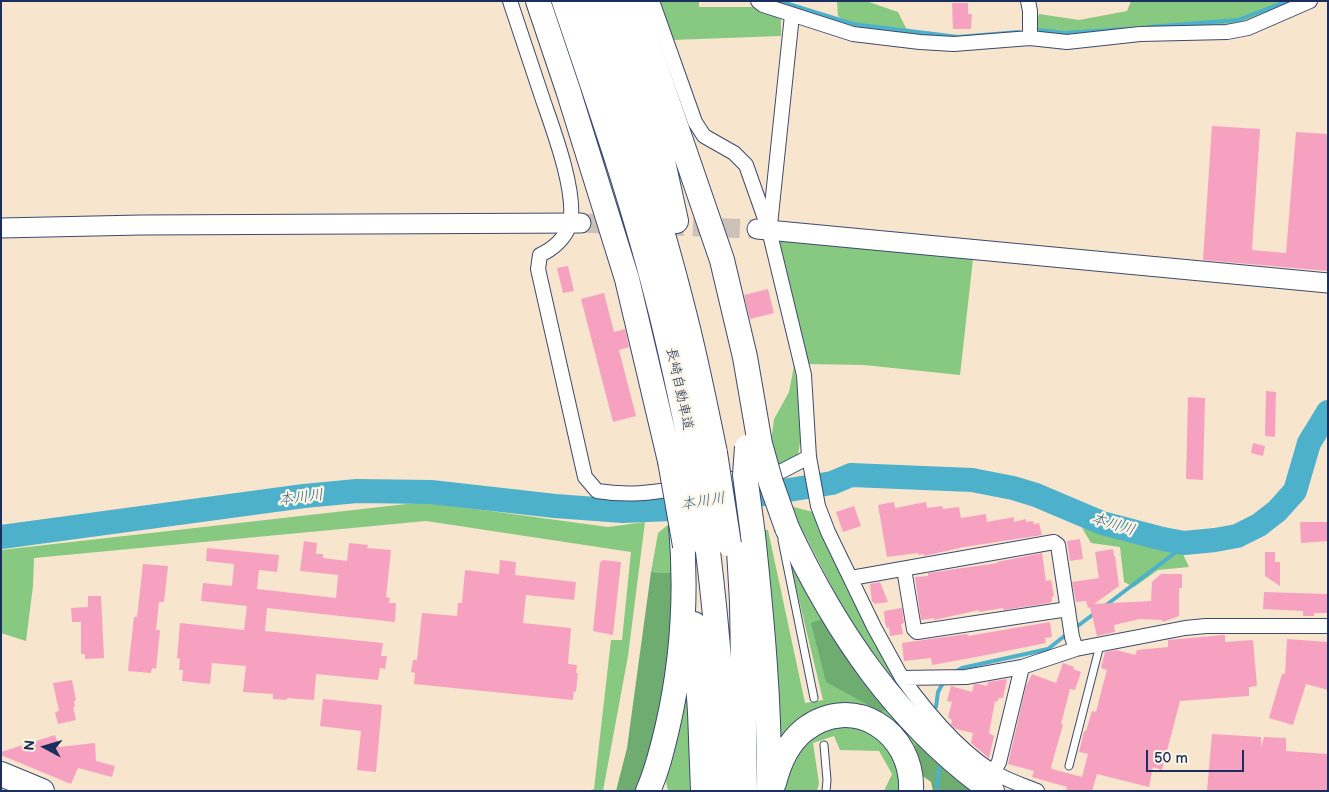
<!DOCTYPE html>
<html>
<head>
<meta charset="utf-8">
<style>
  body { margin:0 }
  #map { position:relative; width:1329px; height:792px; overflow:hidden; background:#f7e5ce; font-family:"Balsamiq Sans",sans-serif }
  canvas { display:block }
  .frame { position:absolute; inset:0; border:2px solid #1b2f5e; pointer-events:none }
  .north { position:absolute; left:20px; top:722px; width:50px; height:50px; -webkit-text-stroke:4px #fcf5e5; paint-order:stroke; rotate:276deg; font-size:14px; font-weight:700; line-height:20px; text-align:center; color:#1b2f5e }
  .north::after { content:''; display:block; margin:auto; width:18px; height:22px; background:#1b2f5e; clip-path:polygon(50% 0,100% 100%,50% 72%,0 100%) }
  .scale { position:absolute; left:1146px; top:750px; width:98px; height:22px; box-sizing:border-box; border:2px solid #1b2f5e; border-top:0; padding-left:6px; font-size:15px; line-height:18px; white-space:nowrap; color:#1b2f5e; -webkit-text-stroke:4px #fcf5e5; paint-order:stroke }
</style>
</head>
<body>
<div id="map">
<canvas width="1329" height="792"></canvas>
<div class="frame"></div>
<div class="north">N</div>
<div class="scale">50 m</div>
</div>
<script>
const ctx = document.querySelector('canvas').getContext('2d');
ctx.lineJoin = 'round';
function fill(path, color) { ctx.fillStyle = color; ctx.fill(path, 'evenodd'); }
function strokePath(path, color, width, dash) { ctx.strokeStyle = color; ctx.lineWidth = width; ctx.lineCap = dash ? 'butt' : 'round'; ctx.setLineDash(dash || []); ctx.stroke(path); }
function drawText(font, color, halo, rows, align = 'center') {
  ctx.font = font + ' "Balsamiq Sans","Klee One",sans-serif'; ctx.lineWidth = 4.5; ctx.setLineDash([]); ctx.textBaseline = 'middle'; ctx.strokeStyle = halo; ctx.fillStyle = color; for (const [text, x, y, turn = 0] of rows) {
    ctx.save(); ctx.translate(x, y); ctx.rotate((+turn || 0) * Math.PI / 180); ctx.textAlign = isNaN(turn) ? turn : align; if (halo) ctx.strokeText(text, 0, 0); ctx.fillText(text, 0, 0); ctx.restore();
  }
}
fill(new Path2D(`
  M659,1H699V7H756L781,19V36L672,40Z
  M837,1H866L898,12L909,34L855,28L838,16Z
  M1131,1H1295L1237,24L1067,35L1033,34L1039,14L1079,20L1127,11Z
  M776,237L973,259L960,375L864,365L806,364Z
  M794,366L803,424L798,455L776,466L771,442L774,419L789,392Z
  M424,502L608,527L645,522L628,656L603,791H588L594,789L611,640H622L631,552L426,521L34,558L33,586L26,641L1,633V550Z
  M790,506L813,512L916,710L849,620Z
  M669,524L673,573L651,572L658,533Z
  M1082,528L1181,550L1189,567L1158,570L1134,587L1124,582L1120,547L1091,543Z
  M760,530H768L805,703L823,700L788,554L891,708L919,742L911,748L853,706L777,751Z
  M689,658L690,791H668L666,782L673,740Z
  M837,725C862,728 886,733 897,760C901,769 900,781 901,791H884L892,774L879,751L840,750L834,736L813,743L819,783L817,791H781L793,759L811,734Z`), '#88c981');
fill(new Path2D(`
  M651,572L673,573L672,651L656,737L640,791H616L627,748Z
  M825,618L891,708L881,712L826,682L811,623Z
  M919,742L967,787L972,791H933L931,782L917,772L911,748Z`), '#6ead6f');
strokePath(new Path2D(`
  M782,2L853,24L958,37L1019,32
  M1148,27L1238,20L1288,1
  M1039,30L1065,33L1126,29
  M1105,606L1176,552L1184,543
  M1075,628L1095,613
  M955,672L962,668L1048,649L1067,634
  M936,707L938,692L944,681
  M937,791L939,768`), '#4db1cc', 4);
strokePath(new Path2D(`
  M1,537L304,496L357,491L431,492L555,506L623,511L671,509L832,483L851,475L972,480L1013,488L1036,495L1102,523L1163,539L1184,543L1215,540L1237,536L1259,525L1277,511L1295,491L1309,443L1328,412`), '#4db1cc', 24);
fill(new Path2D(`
  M952,3H968V14H972L971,29H953Z
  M1212,126L1260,129L1252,250L1286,253L1296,132L1328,134V271L1203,260Z
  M568,266L574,291L563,293L557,268Z
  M768,289L774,313L750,319L744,295Z
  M604,293L614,332L625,329L629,347L619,350L636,416L613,422L581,299Z
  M1266,391L1276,392L1275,437L1265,436Z
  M1188,397L1205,398L1203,480L1186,479Z
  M1253,443L1265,446L1263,456L1251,453Z
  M894,502L895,508L926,502L927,508L942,506L943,509L959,507L961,518L986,514L987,522L1014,517V522L1026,519V522L1033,521L1034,524L1039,523L1042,535L964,547L924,556L923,554L919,555L918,553L887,557L878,505Z
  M854,506L861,526L843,532L836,512Z
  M1300,522H1328V541L1301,543Z
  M1080,539L1083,559L1070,561L1067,541Z
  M304,541L317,543L316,554H323V558L347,561L349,543L368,545L367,548L391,550L386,597L390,598L389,603H396L395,622L267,608L265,631L383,643L381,656H387L385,669L380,668L378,680L316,674L314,700L287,698V700L273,699V694L243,692L246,666L212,663L210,684L182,681L183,670H179L180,659L177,658L180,623L244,630L247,606L201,601L203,583L232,586L234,564L206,561L207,548L279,555L277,572L259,570L257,589L336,598L338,575L300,571Z
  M1113,549L1114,556H1115L1119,586L1094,604L1151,601L1152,582L1161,574H1182V588H1179V616L1163,622L1162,620L1140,619L1114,625L1115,632L1097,636L1090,607L1088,608L1086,601L1076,602L1072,582L1099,578L1095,552Z
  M1265,552H1275V562H1280V586L1265,576Z
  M1042,553L1046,581L1051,580L1054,596L1052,597V601L1049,603L1004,610L1003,608L979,612V610L934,620V618L921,620L915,577L928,576V573L998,563L997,562Z
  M500,560L516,562L515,575L576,582L574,600L526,595L523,623L571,628L568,664L577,665L576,673H578L576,692L574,691L573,700L414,684L415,673L411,672L413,660H417L422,613L457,616L458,603H462L465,570L499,574Z
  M602,560L621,562L613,635L593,631L600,562H602Z
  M143,564L168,566L164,602H159L156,630H160L156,669L152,668L151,673L128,671L134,617H137Z
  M880,582L888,602L874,604V602H872L870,584Z
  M1264,592L1328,594V613H1314V616H1303V611L1263,609Z
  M88,596H101L104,658L85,659V654H81V622H72L71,608L88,607Z
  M902,608L904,623L901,624L903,634L890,636L889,627L887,628L885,623L884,611Z
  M1050,622L1052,637L1045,638L1046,643L971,658L932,665L931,658L904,661L902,643L967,634L968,636Z
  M1223,635H1225V642L1253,640L1257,686L1249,687V696L1180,701L1162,770L1153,767L1149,787L1097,774L1092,791H1066L1067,787L1032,777L1034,771L1008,764L1026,686L1032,674L1056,683L1063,663L1074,667L1073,669L1081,672L1075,690L1070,689L1061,724L1063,725L1051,767L1052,769L1082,777L1088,754L1079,752L1084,731H1086L1092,711L1096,712L1102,688L1107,670L1101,668L1105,652L1117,650L1135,655L1137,650L1168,647V640Z
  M1287,639L1328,642V690L1306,684L1293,725L1269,718L1282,674H1285Z
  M1007,679L1003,698H999L997,702L995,701L989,733L994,736L989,758L971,743L973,733L956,729L951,725L952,720L948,717L952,702L947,701L951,686L972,692L974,684H979L987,686L988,682Z
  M72,680L76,700L74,701L75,707H73L76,720L58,724L55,712L59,711L53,683Z
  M323,699L382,705L376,772L357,770L361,731L320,726Z
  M1212,734L1261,737V747L1264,737L1286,738V751L1328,754V791H1207Z
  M55,735L59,747L95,743L96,761L115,766L112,777L78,768L71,784L1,755V752Z`), '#f7a1c1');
strokePath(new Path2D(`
  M581,223L757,229`), '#cbc1b8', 19, [19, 9]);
const lane = new Path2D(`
  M782,540L814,698
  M824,745L827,780L826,791
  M1069,766L1100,645`);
const street = new Path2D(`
  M510,1C521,34 532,67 543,100C553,129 577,193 570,223C566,238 553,249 540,255L538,269L585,477L597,491C628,496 650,493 681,488
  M652,1L695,122L704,136L734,153L746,165L769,230L804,375L809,457L818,506L828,532L874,627L902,678L966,677L1022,667L1076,649L1185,628L1206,626H1328
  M758,1L763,5L853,34L920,42L954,44L1030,38L1067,42L1140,34L1227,32L1248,28L1310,1
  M1028,1L1030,11V38
  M770,225L792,15
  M714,482L782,471L809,457
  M904,569L914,629L917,632L1068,609
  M851,578L1054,542L1058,545L1072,637L1076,649
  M902,678C926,711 964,757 1001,776C1012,782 1025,786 1037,791
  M994,771L999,762L1022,667`);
const secondary = new Path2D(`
  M1,228L141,225L581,223
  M757,229L1328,283`);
const highway = new Path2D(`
  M538,1L568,90L627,279L670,461
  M564,1C599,104 635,207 661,313C673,361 683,409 693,457
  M588,1C622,102 656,202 682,305C695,354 705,404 715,453
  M612,1L662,157L676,221
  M633,1L722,260L745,357L760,444
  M787,528C836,632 897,723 992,791
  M753,535C762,620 770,705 769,791
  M707,543C717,625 725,708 725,791
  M739,550L742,602L745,791
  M694,624L700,712L703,791
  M1,774L42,791
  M774,783C779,763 788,743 804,730C853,692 914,732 911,791
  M648,791C657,771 662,750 667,729C683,661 687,594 681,525`);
strokePath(lane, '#3c4a6f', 9);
strokePath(street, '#3c4a6f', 16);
strokePath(secondary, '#3c4a6f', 21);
strokePath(highway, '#3c4a6f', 26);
strokePath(lane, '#fff', 7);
strokePath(street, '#fff', 14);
strokePath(secondary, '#fff', 19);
strokePath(highway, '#fff', 24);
const highwayBridge = new Path2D(`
  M760,444L771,483L787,528
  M747,447L745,475L753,535
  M715,453L729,544
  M693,457L707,543
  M670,461L685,546`);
strokePath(highwayBridge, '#3c4a6f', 26, []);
strokePath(highwayBridge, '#fff', 24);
drawText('14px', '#1b2f5e', '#fcf5e5', [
  ["長崎自動車道",679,389,78]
]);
drawText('italic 15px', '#2c5c84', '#fcf5e5', [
  ["本川川",301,498,-7],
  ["本川川",703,502,-9],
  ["本川川",1113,525,17]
]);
</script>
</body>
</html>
